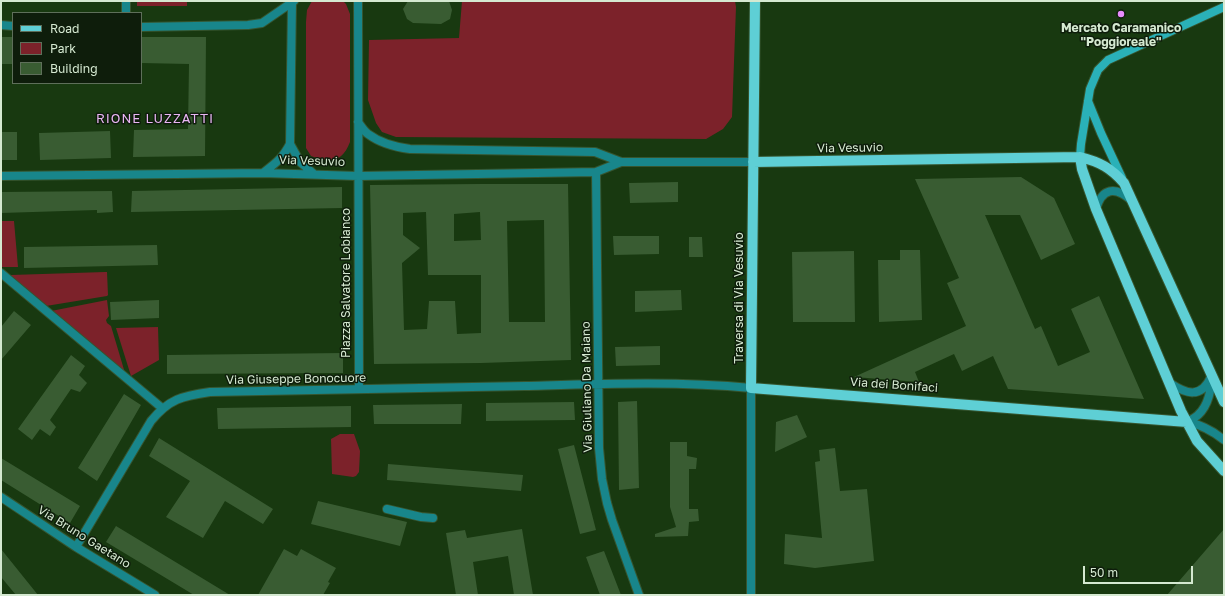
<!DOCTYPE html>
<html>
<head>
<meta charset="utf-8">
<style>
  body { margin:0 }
  #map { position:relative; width:1225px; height:596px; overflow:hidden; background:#183910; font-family:"Golos Text",sans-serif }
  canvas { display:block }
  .frame { position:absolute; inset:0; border:2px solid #d5e9d1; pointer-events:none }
  .legend { position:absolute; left:12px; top:12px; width:130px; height:72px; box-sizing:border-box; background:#0e1d0b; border:1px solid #5e6f5a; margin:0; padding:5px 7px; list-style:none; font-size:12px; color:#d5e9d1 }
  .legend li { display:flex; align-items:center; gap:8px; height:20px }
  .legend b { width:20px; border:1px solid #5e6f5a }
  .scale { position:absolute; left:1083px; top:566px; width:110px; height:18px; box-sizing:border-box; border:2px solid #d5e9d1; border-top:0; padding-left:5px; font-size:12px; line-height:14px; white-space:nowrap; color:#d5e9d1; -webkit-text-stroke:3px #0e1d0b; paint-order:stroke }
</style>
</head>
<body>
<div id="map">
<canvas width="1225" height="596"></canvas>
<div class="frame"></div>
<ul class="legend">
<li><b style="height:5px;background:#5ecfd5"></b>Road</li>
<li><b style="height:11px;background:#7c222a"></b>Park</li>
<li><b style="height:11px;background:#395c32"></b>Building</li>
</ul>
<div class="scale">50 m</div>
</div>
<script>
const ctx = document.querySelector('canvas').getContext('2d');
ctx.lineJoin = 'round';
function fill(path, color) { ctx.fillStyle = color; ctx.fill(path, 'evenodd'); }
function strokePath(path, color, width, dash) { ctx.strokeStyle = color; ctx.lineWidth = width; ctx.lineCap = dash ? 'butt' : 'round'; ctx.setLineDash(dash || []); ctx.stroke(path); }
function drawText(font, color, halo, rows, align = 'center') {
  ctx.font = font + ' "Golos Text",sans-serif'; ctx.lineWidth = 3; ctx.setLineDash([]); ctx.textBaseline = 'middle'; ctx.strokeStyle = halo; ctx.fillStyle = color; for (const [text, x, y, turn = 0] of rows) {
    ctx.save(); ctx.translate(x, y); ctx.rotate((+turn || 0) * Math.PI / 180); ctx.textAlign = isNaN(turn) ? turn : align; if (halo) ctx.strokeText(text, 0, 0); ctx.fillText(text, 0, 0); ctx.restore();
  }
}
fill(new Path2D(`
  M137,1H187V6H137Z
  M312,1H343L346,4L350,14V142C342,163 330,163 311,156L306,148V22L307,10Z
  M462,1H735L736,7L732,117L723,129L706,139L396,137L382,132L376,123L368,100L369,40L459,38Z
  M1,221H14L18,267H1Z
  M105,272H107L108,295L107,296L46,306L10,276L11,275Z
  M107,300L109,316L106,320L107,323L111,326L125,373L51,311Z
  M158,327L159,360L131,376L116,328Z
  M340,434H354L360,451L359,472L356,476L353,477L332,474L331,439Z`), '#7c222a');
fill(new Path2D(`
  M408,1H449L452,10L450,19L441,24L413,23L407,19L403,9Z
  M1,37H13V64H1Z
  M141,37H206L205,156L133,157L134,130L188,129L189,64L141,63Z
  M110,131L111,158L40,160L39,133Z
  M1,132H17V160H1Z
  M1021,177L1054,198L1075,244L1041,260L1020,215H985L1035,329L1041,326L1058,366L1090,352L1071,309L1099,296L1144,399L1008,389L993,356L962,371L954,354L915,372L919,382L854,377L966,326L947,283L959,278L915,179Z
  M678,182V202L630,203L629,183Z
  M480,184H568L571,360L481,363L374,364L370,185ZM426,212L428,275H481V333L457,334L455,301H429L427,329L404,330L402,263L420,248L403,235V213ZM480,212L481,240L454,241V214ZM544,220L545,322H509L507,221Z
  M342,187V208L131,212L132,191Z
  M112,191L113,212L97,213V210L1,213V192Z
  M613,236H659V254L614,255Z
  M689,237H702L703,257H689Z
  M157,245L158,265L24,268V247Z
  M900,250H920L922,320L879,322L878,260H900Z
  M854,251L855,322H793L792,252Z
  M681,290L682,310L635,312V291Z
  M159,300V318L111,320L110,302Z
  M14,311L31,325L1,360V327Z
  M660,346V365L616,366L615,347Z
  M343,353V373L167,374V355Z
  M71,355L85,366L79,375L87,383L80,392L71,389L50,420L56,427L50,436L40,429L32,440L18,429Z
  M124,394L141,405L97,481L78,468Z
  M637,401L639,488L619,490L618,402Z
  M574,402L575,420L486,421V403Z
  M462,404L461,424H374L373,405Z
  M351,406V427L218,429L217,408Z
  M797,415L807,437L775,452L776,422Z
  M159,438L273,509L263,524L225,501L203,538L166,517L190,481L149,456Z
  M670,442H687V456L697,458L696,469H689V509H698L699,521L689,522L688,536L655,537V534L676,527L670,507Z
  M574,445L596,530L580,534L558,449Z
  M835,448L840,491L867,489L874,561L815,568L784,564L785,534L822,538L815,462L820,461L819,450Z
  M1,458L80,506L70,523L1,480Z
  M388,464L523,475L521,491L387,480Z
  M318,501L407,522L400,546L311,524Z
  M116,526L230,595H194L106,542Z
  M522,529L533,595H514L508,556L473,562L478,595H456L446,533L465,530L467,538Z
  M1224,529V595H1167Z
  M1,549L38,595H16L1,577Z
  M284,549L297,556L301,549L336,568L328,582L330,583L323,595H258Z
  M604,551L621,595H600L586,557Z`), '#395c32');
const street = new Path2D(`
  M292,1L290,144L300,162L314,174
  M358,1L359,389
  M126,13V1
  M1,25L13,26
  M141,27L248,25L262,23L294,1
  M358,122C361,126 364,131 368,134C380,143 395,147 410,149L595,152L621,162H753
  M596,172L599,448L602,479L607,503L612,520L639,595
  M263,173C276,163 282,159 290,144
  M1,176L263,173L358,176L596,172L621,162
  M1096,209C1102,188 1115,186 1131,200
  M1,273L162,408
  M1170,383C1186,394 1201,399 1211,377
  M1187,422C1190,420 1195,418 1198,415C1209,405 1211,389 1212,376
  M1187,422C1202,425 1212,430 1224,440
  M1,497L76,547L155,595
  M387,509L421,517L433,518
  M76,547L151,421C169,399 182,396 210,392C315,390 420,388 525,386C600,384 676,381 751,388V595`);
const secondary = new Path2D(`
  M1088,101L1101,133L1122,178
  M1080,157L1081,144L1090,89L1098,70L1108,60L1224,7`);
const primary = new Path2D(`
  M755,1L751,388L1187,422
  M1080,157L1082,169L1096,209L1181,411L1197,441L1224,471
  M753,162L1080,157C1100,162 1111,168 1124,183L1224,402`);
strokePath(street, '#36552f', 10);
strokePath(secondary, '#36552f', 10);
strokePath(primary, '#36552f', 12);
strokePath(street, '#18868b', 8);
strokePath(secondary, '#2ab1b8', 8);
strokePath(primary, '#5ecfd5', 10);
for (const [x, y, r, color] of [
  [1121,14,4,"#e98dfe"]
]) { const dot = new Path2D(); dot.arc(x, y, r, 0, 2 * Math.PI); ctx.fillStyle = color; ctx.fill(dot); strokePath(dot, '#0e1d0b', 1.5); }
drawText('bold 12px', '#d5e9d1', '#0e1d0b', [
  ["Mercato Caramanico",1121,28],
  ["\"Poggioreale\"",1121,42]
]);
drawText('12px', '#d5e9d1', '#0e1d0b', [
  ["Via Vesuvio",850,148,-1],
  ["Via Vesuvio",312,161,2],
  ["Piazza Salvatore Lobianco",346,283,-90],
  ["Traversa di Via Vesuvio",739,298,-90],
  ["Via Giuseppe Bonocuore",296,379,-1],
  ["Via dei Bonifaci",894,385,4],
  ["Via Giuliano Da Maiano",587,387,-91],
  ["Via Bruno Gaetano",84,537,32]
]);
ctx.letterSpacing = '1px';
drawText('13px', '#e8b5f3', '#0e1d0b', [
  ["RIONE LUZZATTI",155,119]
]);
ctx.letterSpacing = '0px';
</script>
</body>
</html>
